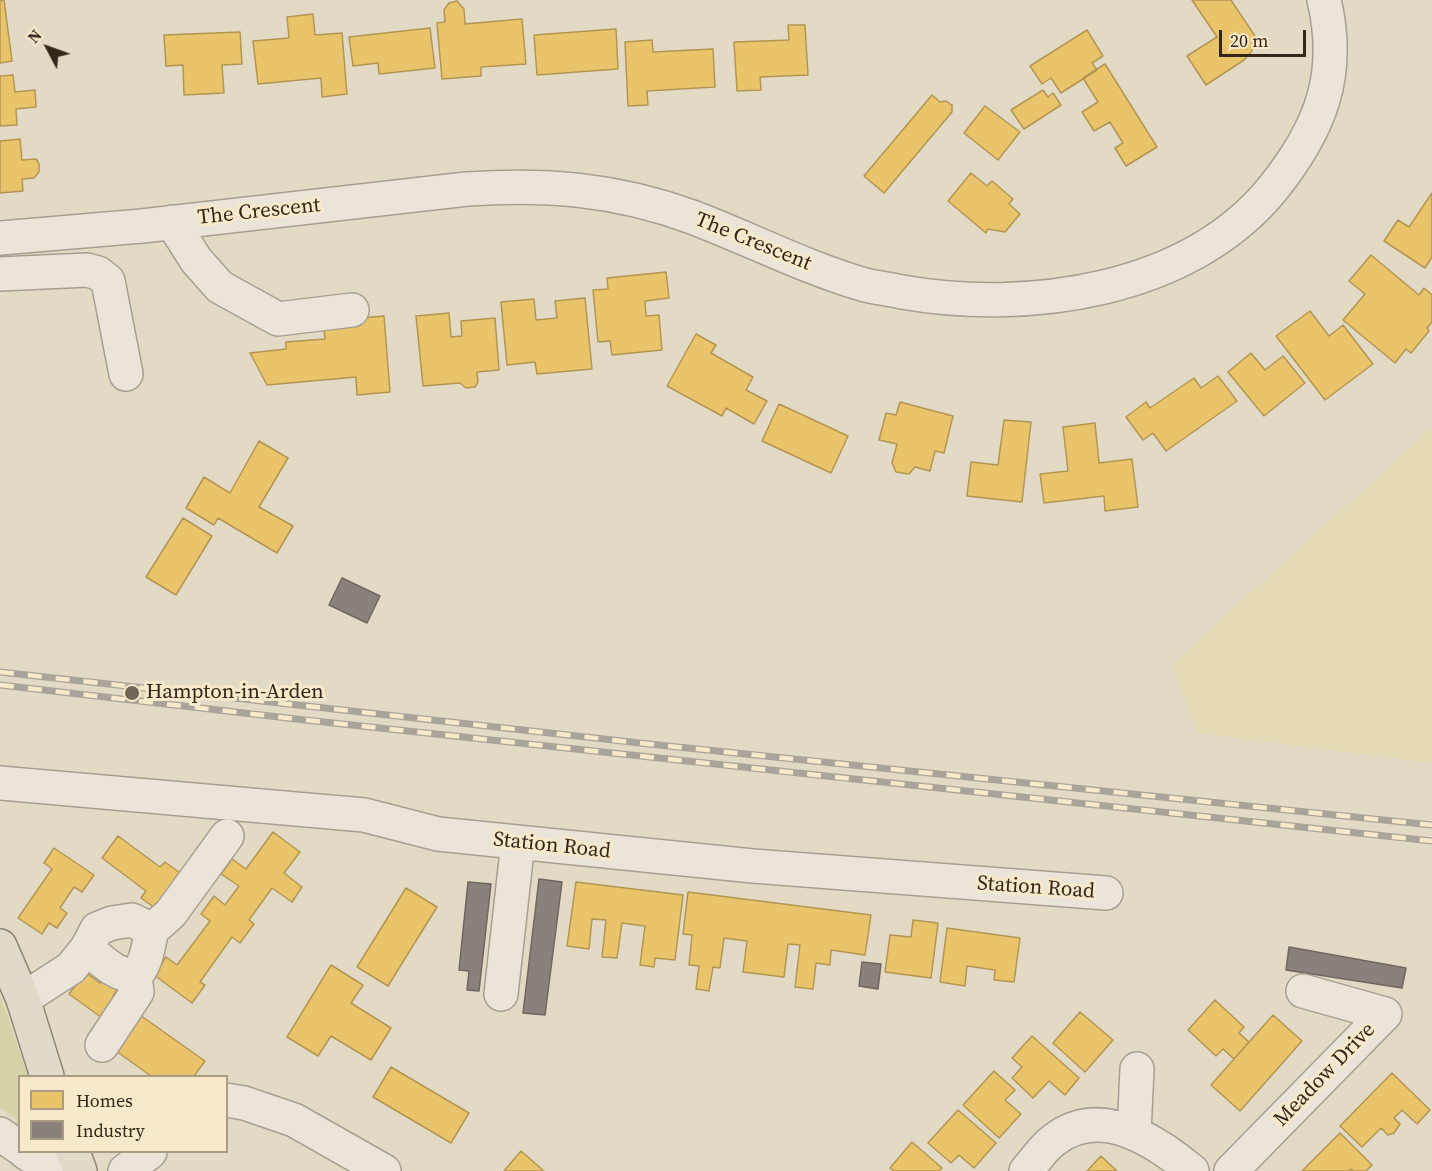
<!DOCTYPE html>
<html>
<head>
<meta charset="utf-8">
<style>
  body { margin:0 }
  #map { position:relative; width:1432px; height:1171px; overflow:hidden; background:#e3dac6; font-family:"Source Serif 4",serif }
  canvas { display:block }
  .legend { position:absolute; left:18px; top:1075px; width:210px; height:78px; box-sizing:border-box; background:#f7e9ca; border:2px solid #a99b84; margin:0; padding:8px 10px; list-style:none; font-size:18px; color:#34261a }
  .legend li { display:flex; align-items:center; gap:12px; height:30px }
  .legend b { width:30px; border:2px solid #a99b84 }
  .north { position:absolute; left:18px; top:18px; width:60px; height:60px; -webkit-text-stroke:4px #f7e9ca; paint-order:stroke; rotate:311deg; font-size:16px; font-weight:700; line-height:24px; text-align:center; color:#34261a }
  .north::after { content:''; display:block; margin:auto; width:21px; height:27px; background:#34261a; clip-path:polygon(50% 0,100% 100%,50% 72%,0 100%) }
  .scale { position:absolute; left:1219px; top:30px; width:87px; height:27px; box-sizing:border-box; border:3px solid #34261a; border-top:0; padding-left:8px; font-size:18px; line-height:21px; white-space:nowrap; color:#34261a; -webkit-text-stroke:4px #f7e9ca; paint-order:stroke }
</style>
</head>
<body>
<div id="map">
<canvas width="1432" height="1171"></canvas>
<ul class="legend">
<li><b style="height:16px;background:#e9c46a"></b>Homes</li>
<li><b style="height:16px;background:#8a817c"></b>Industry</li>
</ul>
<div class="north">N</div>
<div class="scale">20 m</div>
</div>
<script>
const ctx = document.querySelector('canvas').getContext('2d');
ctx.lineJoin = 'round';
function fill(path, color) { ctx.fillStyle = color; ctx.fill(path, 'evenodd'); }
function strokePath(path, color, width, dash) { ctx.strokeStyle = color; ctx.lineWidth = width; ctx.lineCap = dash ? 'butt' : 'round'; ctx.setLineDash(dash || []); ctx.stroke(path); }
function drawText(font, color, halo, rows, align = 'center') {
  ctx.font = font + ' "Source Serif 4",serif'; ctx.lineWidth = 6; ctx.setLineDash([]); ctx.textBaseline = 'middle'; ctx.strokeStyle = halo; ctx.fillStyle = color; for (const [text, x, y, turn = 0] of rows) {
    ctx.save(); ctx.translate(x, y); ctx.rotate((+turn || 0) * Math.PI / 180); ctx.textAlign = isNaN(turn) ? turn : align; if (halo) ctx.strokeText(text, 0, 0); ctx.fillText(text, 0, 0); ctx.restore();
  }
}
fill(new Path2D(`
  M1432,428V763L1198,733L1172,664Z`), '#e4dab5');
fill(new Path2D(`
  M0,995L28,1076H20L19,1131L12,1127L17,1120L0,1108Z`), '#d4d3a7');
const homes = new Path2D(`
  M4,0L12,61L0,63V1Z
  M1192,0H1231L1257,39L1251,52L1244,60L1206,85L1187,56L1217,37Z
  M457,1L464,9L465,24L522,19L526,64L481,67V76L442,79L437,23L445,22L444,10L449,3Z
  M313,14L315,35L342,33L347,94L322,97L321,78L258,84L253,41L289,38L287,17Z
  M788,25H805L808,75L760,77L761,90L737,91L734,42L789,40Z
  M430,28L435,68L379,74L378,63L353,66L349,37Z
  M616,29L618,69L537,75L534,35Z
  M1087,30L1103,56L1092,63L1097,70L1061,93L1051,78L1042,84L1030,66Z
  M240,32L242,64L222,65L224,93L184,95L183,65L166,66L164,35Z
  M652,40L653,52L713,49L715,87L647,91L648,105L628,106L625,42Z
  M1105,64L1157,147L1126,166L1115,148L1123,143L1110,122L1094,131L1082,112L1098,102L1083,78Z
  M13,75L15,92L35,90L36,107L16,109L17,125L0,126V76Z
  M1043,90L1048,97L1053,93L1061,105L1024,129L1011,110Z
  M932,95L940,102L946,101L952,105V112L884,193L864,176Z
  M985,106L1020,132L998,160L964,133Z
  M20,139L22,160L36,159L39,164V172L34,178L22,179L23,191L0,193V141Z
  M971,173L987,186L992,181L1013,199L1009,204L1020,214L1005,232L988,229L986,233L948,201Z
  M1432,193V257L1425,268L1384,241L1398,220L1409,227Z
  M1371,255L1419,295L1424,288L1432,295V322L1427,328L1429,331L1411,353L1406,349L1395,363L1343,320L1365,294L1349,281Z
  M666,272L669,298L645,301L646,316L659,315L662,350L612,355L610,341L598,342L593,290L608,289L607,278Z
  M585,298L592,369L537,374L535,362L507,365L501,302L534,299L536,320L557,318L555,301Z
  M1310,311L1329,336L1343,325L1373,364L1325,400L1276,336Z
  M449,313L451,337L462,336L461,321L495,318L499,370L477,372L478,382L475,387L466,388L460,383L423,386L416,316Z
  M384,316L390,392L357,395L356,377L267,385L250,353L286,349V342L325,339L324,329L361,325L360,318Z
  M696,334L716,345L711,353L753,377L746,390L767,401L754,424L726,408L722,416L667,386Z
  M1251,353L1265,370L1283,356L1305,383L1264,416L1228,372Z
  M1218,376L1237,401L1166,451L1153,433L1143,440L1126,417L1146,402L1150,408L1194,378L1201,388Z
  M900,402L953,416L944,453L935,451L930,471L915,467L909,474L896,472L892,463L897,444L879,440L886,413L896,415Z
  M779,404L848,436L831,473L762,441Z
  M1004,420L1031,422L1022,502L967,496L971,462L998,465Z
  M1095,423L1099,463L1132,459L1138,507L1105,511L1104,496L1044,503L1040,474L1068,471L1063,427Z
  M259,441L288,458L259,507L293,526L277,553L218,518L214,525L186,508L204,477L230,493Z
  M183,518L212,536L176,595L146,577Z
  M273,832L300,852L284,873L302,887L292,902L272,888L249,920L254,924L240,943L232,937L200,982L205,985L192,1003L154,975L166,957L177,965L210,921L201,914L214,896L225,905L239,886L221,874L232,859L246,869Z
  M118,836L160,867L165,862L183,875L158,910L141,898L146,891L102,858Z
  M54,848L94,875L82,892L74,887L60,908L67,913L57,928L49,923L42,934L18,918L52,869L44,863Z
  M576,882L683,895L675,960L655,958L654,967L640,965L645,926L622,923L617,958L602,957L606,920L592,919L589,949L567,946Z
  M406,888L437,907L388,986L357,967Z
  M688,892L871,915L865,955L831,950L830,965L816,963L813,989L795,987L800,945L788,944L784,977L743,972L747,941L724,938L720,968L713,967L709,991L696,989L699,966L689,965L692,935L683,934Z
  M913,920L938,923L931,978L885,972L890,935L911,937Z
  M947,928L1020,938L1014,982L994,980L995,970L967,966L965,986L940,982Z
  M331,965L363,985L351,1003L391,1028L371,1060L331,1036L318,1056L287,1037Z
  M85,972L100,983L107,974L121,984L113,996L205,1061L194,1076H151L116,1051L127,1036L69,994Z
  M1215,1000L1244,1027L1239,1033L1249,1042L1234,1059L1223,1049L1216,1056L1188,1030Z
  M1080,1012L1113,1040L1085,1072L1053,1043Z
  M1273,1015L1302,1041L1240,1111L1211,1085Z
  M1032,1036L1079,1078L1065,1095L1049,1081L1033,1098L1012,1078L1022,1067L1012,1058Z
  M391,1067L469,1113L451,1143L373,1097Z
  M994,1071L1015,1090L1005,1100L1021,1114L999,1138L963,1105Z
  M1392,1073L1430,1110L1417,1124L1402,1110L1394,1118L1400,1124L1394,1133L1388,1135L1381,1128L1362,1147L1340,1126Z
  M958,1110L996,1143L974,1168L959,1155L951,1163L928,1143Z
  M1340,1133L1372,1165L1366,1171H1353L1351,1169L1349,1171H1302Z
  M912,1142L942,1168L939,1171H894L890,1168Z
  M521,1151L544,1171H504Z
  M1101,1156L1117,1171H1087Z`);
fill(homes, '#e9c46a');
strokePath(homes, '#b39552', 1.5);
const industry = new Path2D(`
  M342,578L380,596L367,623L329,605Z
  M539,879L562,882L545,1015L523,1013Z
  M468,882L491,884L479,991L467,990L469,971L459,970Z
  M1289,947L1406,968L1402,988L1286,970Z
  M862,962L881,964L878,989L859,986Z`);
fill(industry, '#8a817c');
strokePath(industry, '#70665f', 1.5);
const minor = new Path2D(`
  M172,222L196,260L220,287L278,319L352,310
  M0,238L142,226L467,189C547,184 616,189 692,217C750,239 806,268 865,285C877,288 890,289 902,292C1027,314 1190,292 1274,187C1320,129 1342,75 1324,0
  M0,274L87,270L98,273L108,281L126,374
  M0,783L364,815L438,834L753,866L1106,893
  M152,930L171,913L227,836
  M87,948C102,961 115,975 135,976
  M501,994L518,842
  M23,999L71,968L87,948L97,929L112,923L132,920L152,930C148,946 147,964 135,976L137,992L102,1045
  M226,1100L244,1103L294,1120L384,1171
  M1134,1133L1137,1069
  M0,1134L20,1148
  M25,1152L53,1171
  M125,1171L150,1152
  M1026,1171C1035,1161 1043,1148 1054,1140C1100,1104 1155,1140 1192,1171
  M1231,1171L1385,1014L1303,991`);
const major = new Path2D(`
  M0,946L23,999L47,1076
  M73,1152L80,1171`);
strokePath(minor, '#a79e90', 36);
strokePath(major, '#8c8477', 36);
strokePath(minor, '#eae4d9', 33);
strokePath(major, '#e2dac9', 33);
const rail = new Path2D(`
  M0,672L649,744L1432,825
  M0,685L305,720L1432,841`);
strokePath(rail, '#a9a499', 7);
strokePath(rail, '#f7e9ca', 4.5, [14]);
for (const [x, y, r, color] of [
  [132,693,8,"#716556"]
]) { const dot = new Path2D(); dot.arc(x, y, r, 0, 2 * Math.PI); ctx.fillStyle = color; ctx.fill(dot); strokePath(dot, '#f7e9ca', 2); }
drawText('21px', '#34261a', '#f7e9ca', [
  ["The Crescent",259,212,-6],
  ["The Crescent",753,242,22],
  ["Station Road",552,846,6],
  ["Station Road",1036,888,4],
  ["Meadow Drive",1325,1075,-46]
]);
drawText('21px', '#34261a', '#f7e9ca', [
  ["Hampton-in-Arden",146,693]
], 'left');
</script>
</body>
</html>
